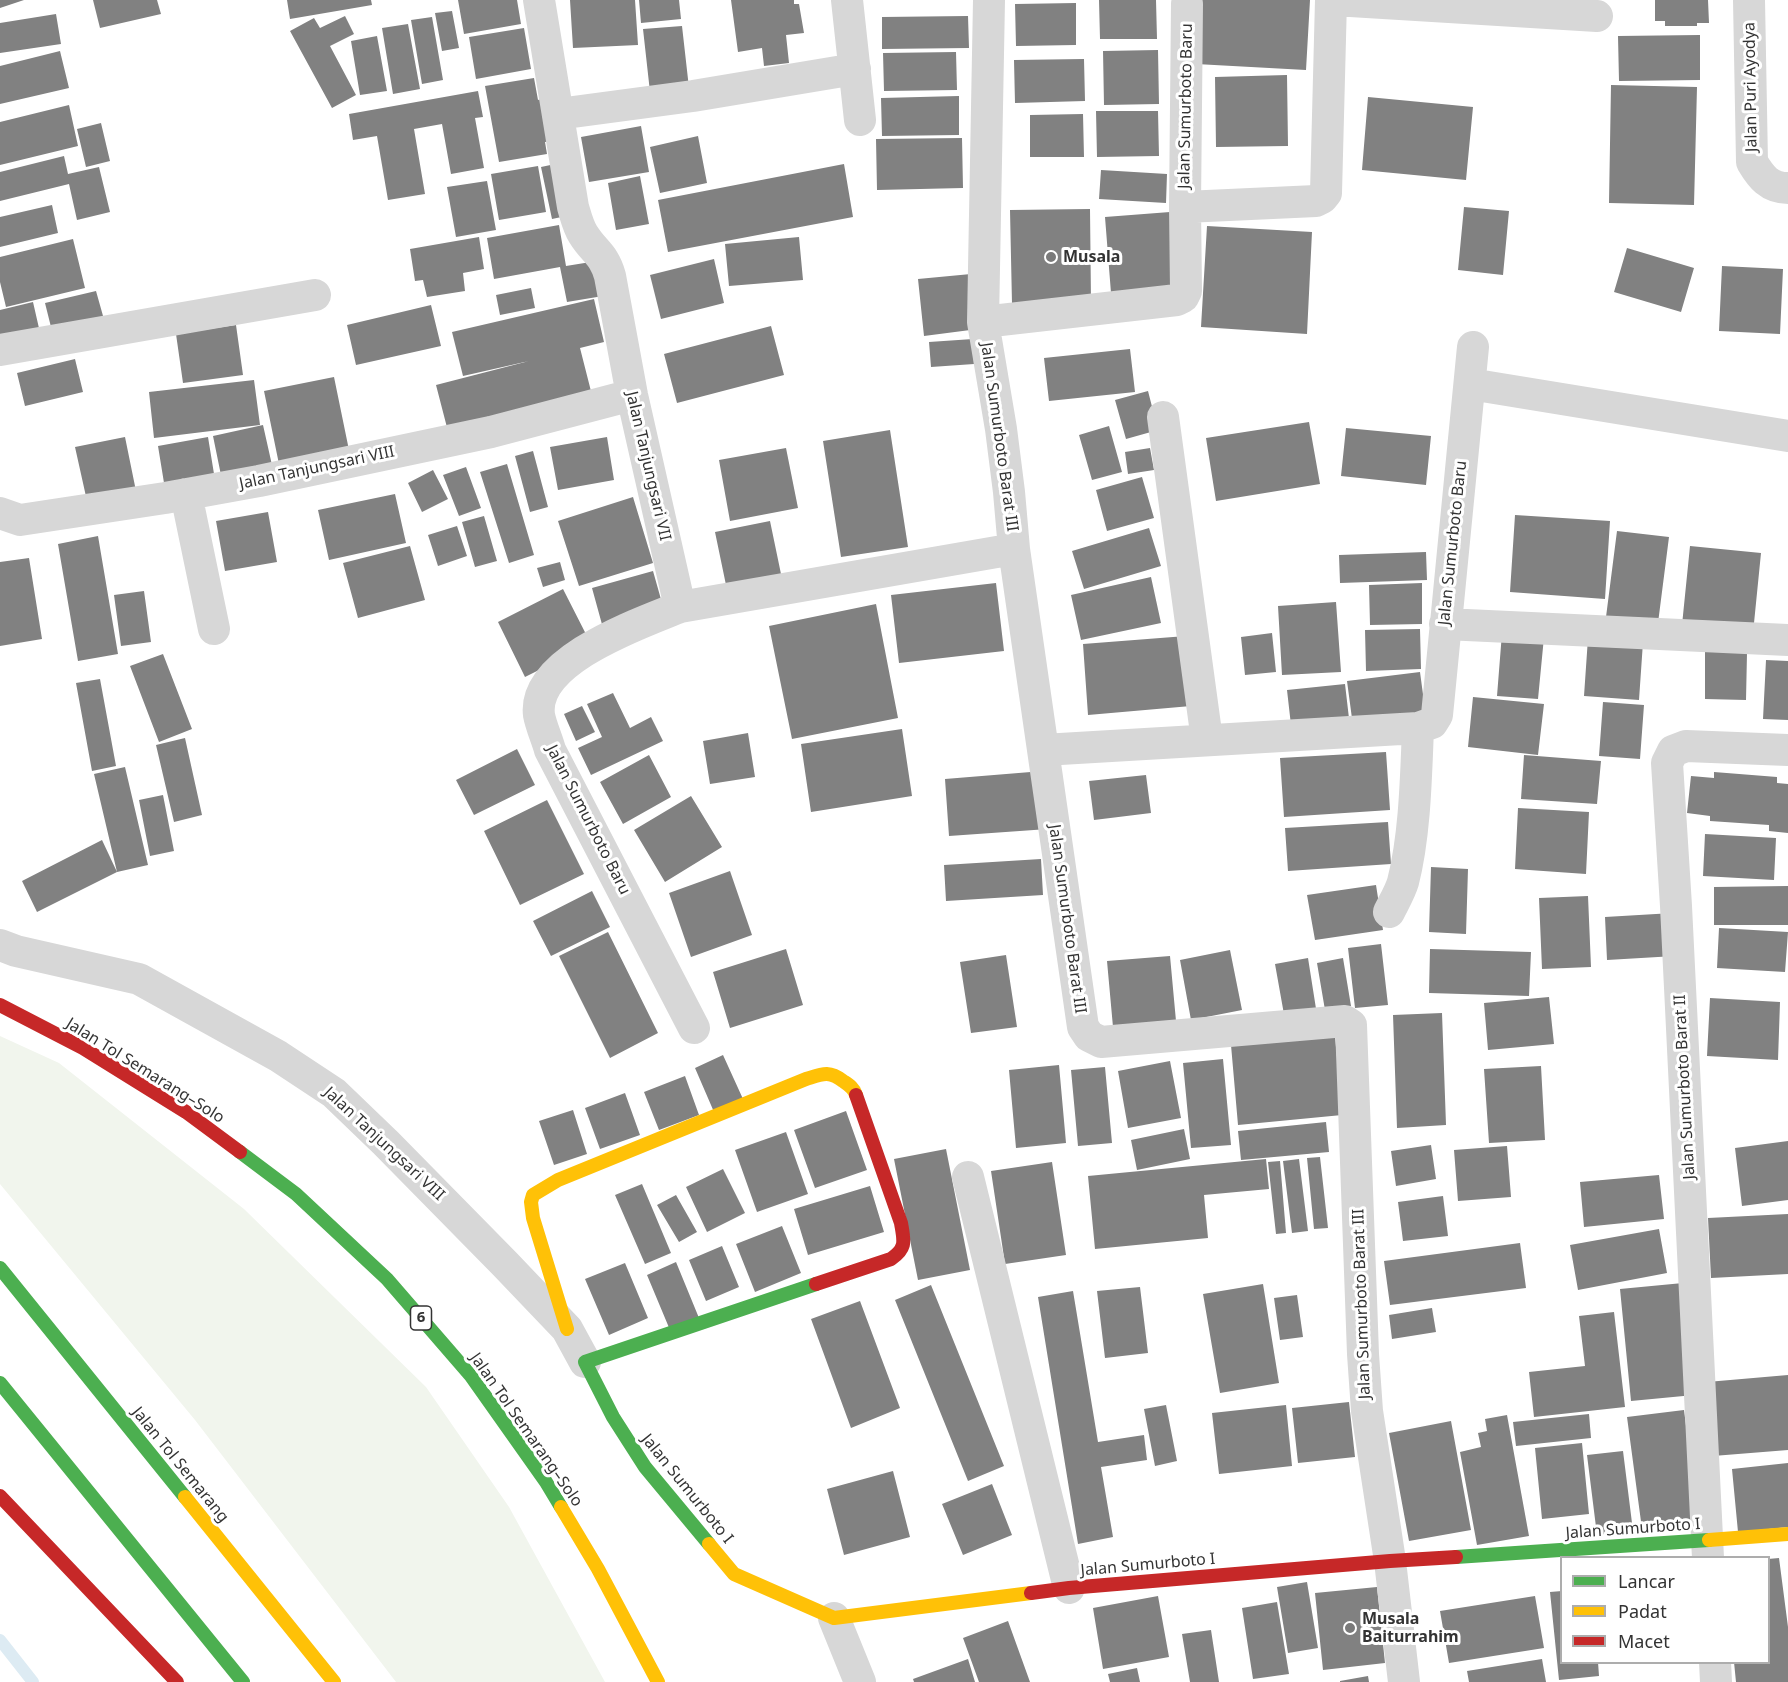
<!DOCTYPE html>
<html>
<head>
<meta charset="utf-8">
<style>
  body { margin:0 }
  #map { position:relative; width:1788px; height:1682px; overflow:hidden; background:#fff; font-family:"Noto Sans",sans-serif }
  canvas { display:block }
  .legend { position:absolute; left:1560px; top:1556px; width:210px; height:108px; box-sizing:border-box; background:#fff; border:2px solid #adadad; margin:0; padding:8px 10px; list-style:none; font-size:18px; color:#333 }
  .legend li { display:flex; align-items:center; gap:12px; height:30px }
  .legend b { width:30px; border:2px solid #adadad }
</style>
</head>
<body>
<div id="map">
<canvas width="1788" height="1682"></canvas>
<ul class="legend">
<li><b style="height:8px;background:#4caf50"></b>Lancar</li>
<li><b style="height:8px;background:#ffc107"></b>Padat</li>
<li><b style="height:8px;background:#c62828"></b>Macet</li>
</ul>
</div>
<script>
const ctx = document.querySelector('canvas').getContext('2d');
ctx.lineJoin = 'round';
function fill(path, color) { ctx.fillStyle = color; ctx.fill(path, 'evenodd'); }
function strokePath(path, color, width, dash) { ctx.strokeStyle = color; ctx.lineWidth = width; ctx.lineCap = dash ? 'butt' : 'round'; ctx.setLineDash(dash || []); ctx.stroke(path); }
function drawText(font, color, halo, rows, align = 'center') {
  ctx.font = font + ' "Noto Sans",sans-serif'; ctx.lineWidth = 6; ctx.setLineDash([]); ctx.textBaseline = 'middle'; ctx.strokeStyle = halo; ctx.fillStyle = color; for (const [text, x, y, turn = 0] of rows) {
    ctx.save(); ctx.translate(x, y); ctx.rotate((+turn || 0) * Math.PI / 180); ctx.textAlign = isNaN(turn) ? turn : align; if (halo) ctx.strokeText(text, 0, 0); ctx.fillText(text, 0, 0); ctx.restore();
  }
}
fill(new Path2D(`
  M0,1036L59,1063L244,1209L426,1387L509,1507L605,1682H396L195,1420L0,1184Z`), '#f1f5ed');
strokePath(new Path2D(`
  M0,1640L33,1682`), '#ddebf3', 12);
fill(new Path2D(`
  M0,0H24L0,8Z
  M93,0H157L161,14L100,28Z
  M287,0H371L372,5L290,19Z
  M458,0H517L521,24L464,34Z
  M570,0H635L638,45L573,48Z
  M639,0H679L681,19L641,23Z
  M731,0H794V4H799L804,33L786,35L789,63L764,66L762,48L738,52Z
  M1099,0H1156L1157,39H1100Z
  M1198,0H1310L1306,70L1196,64Z
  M1655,0H1708L1709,23H1697V26H1665V21H1655Z
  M1076,3V45L1016,46L1015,4Z
  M452,11L459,48L442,51L435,13Z
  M56,14L61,44L0,53V23Z
  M345,16L354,34L330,46L356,95L332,108L290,31L314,18L320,28Z
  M968,16L969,48L882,49V17Z
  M432,17L443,80L422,84L411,20Z
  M408,24L420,89L393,94L382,28Z
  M682,26L689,88L650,92L643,29Z
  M524,28L531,69L476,79L469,37Z
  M1700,35V80L1619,81L1618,36Z
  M377,36L387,91L360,95L351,41Z
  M1158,50L1159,104L1104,105L1103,51Z
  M60,51L69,88L0,104V66Z
  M956,52L957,90L884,91L883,53Z
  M1084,59L1085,101L1015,103L1014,60Z
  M1287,75L1288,146L1216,147L1215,77Z
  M534,78L538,100L545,98L553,141L545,142L547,154L499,162L485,86Z
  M1611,85L1697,87L1694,205L1609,203Z
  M478,91L483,117L475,118L484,168L451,174L442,124L414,129L425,194L388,200L377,136L353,140L349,114Z
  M959,96V135L882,136L881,98Z
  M1368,97L1473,107L1466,180L1362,170Z
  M69,105L78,146L0,165V122Z
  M1096,111H1158L1159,156L1097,157Z
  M1083,114L1084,157H1030V115Z
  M101,123L110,161L86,167L77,129Z
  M641,126L649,172L589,182L581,137Z
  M698,136L707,183L660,193L650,147Z
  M962,138L963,188L877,190L876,139Z
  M64,156L68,174L99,167L110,212L77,220L69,184L0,201V172Z
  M560,163L571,215L552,219L541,167Z
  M844,164L853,217L668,252L658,200Z
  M538,166L546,212L499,220L491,174Z
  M1101,170L1167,174L1166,203L1099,199Z
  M640,176L649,224L616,230L608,183Z
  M487,181L496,230L456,237L447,187Z
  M52,205L58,233L0,247V217Z
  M1464,207L1509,211L1503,275L1458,270Z
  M1090,209L1091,303L1012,304L1010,210Z
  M1170,212L1176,288L1111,293L1105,217Z
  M559,225L566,266L603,260L609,295L567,302L560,267L494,279L487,238Z
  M1207,226L1312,232L1307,334L1201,327Z
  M479,237L484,269L463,273L465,291L427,297L423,280L415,281L410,249Z
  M799,237L803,280L729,286L725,244Z
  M73,239L85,288L6,307L0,282V257Z
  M1627,248L1694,268L1681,312L1614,292Z
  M714,259L724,303L661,319L650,275Z
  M1722,266L1783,269L1780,334L1719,331Z
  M971,274L978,329L924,336L918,279Z
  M531,288L535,308L500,315L496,295Z
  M96,291L105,323L53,335L45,303Z
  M594,299L604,342L580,348L594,403L450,439L436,385L529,361L463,376L452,332Z
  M33,302L41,337L0,347V310Z
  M431,305L441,346L356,365L347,325Z
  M236,325L243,375L183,383L176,334Z
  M771,326L784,375L677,403L664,354Z
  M973,339L974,364L931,367L929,342Z
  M1130,349L1135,392L1049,401L1044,358Z
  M75,359L83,392L25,406L17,373Z
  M334,377L350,455L280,469L264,391Z
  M254,380L260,425L154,438L149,392Z
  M1148,391L1158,430L1126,439L1115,400Z
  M1309,422L1320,484L1216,501L1206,438Z
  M263,425L274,474L223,485L213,436Z
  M1109,426L1122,472L1092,480L1079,435Z
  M1346,428L1431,436L1426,485L1341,476Z
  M890,430L908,547L841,557L823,441Z
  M125,437L136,491L87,501L75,447Z
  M208,437L215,480L165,489L158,446Z
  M607,437L614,480L558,490L550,447Z
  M786,448L798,508L730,521L719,460Z
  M1150,448L1154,470L1128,474L1125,452Z
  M533,451L548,507L530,512L515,456Z
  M507,464L534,555L509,563L480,472Z
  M466,467L481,508L459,516L443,475Z
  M433,470L448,499L422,512L408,483Z
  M1142,477L1154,518L1107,531L1096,490Z
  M395,494L406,543L329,560L318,510Z
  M633,497L653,563L579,586L558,521Z
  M268,512L277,562L225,571L216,521Z
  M1515,515L1610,521L1605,599L1510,592Z
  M484,516L497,561L475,567L462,522Z
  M770,521L781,574L726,585L715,532Z
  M457,526L467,556L438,566L428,535Z
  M1149,528L1161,566L1084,589L1072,551Z
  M1617,531L1669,537L1658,623L1606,617Z
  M98,536L118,654L78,661L58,544Z
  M410,546L425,600L358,618L343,563Z
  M1690,546L1761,553L1753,633L1682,625Z
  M1426,552L1427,580L1340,583L1339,555Z
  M29,558L42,639L0,646V562Z
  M560,562L565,580L543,587L537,568Z
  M653,571L664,610L603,628L592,588Z
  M1151,577L1161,623L1081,640L1071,595Z
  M996,583L1004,651L899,663L891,595Z
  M1422,583V624L1370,625L1369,585Z
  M563,589L591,644L525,677L498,622Z
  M144,591L151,642L121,646L114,595Z
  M1336,602L1341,672L1282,675L1278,606Z
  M876,604L898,718L792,739L769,626Z
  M1420,629L1421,669L1366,671L1365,630Z
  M1272,633L1276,672L1245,675L1241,637Z
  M1502,633L1544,637L1538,699L1497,696Z
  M1186,636L1191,706L1088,715L1083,644Z
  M1588,638L1643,642L1639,700L1584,696Z
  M1705,651L1747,653L1746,700L1705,699Z
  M163,654L192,729L159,742L130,666Z
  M1766,660L1788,661V720L1763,719Z
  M1420,672L1426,717L1353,726L1347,681Z
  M100,679L116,766L92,771L76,683Z
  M1345,684L1350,727L1292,734L1287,690Z
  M613,693L630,728L651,717L663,741L591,775L578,748L602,737L587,704Z
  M1473,697L1544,704L1538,755L1468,747Z
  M1603,702L1644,705L1640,759L1599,756Z
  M582,706L595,732L576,741L564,714Z
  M902,729L912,796L811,812L801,744Z
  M748,733L755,777L710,784L703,741Z
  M185,738L202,815L174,822L156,745Z
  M517,749L535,785L474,815L456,780Z
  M1386,752L1390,810L1284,817L1280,758Z
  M649,755L671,797L623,824L600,782Z
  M1524,755L1601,761L1597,804L1521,799Z
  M125,767L148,865L117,872L37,912L22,881L102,840L117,872L94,774Z
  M1043,771L1048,829L949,836L945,779Z
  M1714,772L1777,777V783L1788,784V833L1769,831V825L1710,821V816L1687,813L1691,776L1714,778Z
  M1146,775L1151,813L1094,820L1089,781Z
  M163,795L174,851L150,856L139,800Z
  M691,796L722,847L665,882L634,830Z
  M547,800L584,874L520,905L484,831Z
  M1518,808L1589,812L1586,874L1515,869Z
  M1388,822L1391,864L1288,871L1285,828Z
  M1705,834L1776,838L1774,880L1703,876Z
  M1041,859L1043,895L946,901L944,865Z
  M1431,867L1468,869L1466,934L1429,932Z
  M730,871L752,935L691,957L669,893Z
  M1376,885L1383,930L1315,940L1307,895Z
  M1788,886V925H1714V887Z
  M592,891L610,927L551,956L533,921Z
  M1588,896L1591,967L1542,969L1539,898Z
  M1673,913L1675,956L1607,960L1605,917Z
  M1719,928L1788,932L1785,972L1717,968Z
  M608,932L658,1033L610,1058L559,956Z
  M1381,944L1388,1005L1355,1008L1348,948Z
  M786,949L803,1005L730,1028L713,972Z
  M1430,949L1531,952L1529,996L1429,993Z
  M1230,950L1242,1010L1191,1020L1180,960Z
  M1006,955L1017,1027L971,1033L960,962Z
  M1170,956L1176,1021L1113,1027L1107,961Z
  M1308,958L1317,1015L1285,1020L1275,964Z
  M1343,958L1351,1006L1325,1010L1317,963Z
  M1549,997L1554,1044L1488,1050L1484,1003Z
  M1710,998L1780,1002L1778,1060L1707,1056Z
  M1442,1013L1446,1125L1397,1128L1393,1015Z
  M1335,1036L1342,1115L1238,1125L1231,1045Z
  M723,1055L743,1099L714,1112L695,1068Z
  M1223,1059L1231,1145L1191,1148L1183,1063Z
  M1170,1061L1181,1118L1128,1128L1118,1071Z
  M1059,1065L1066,1143L1016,1148L1009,1070Z
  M1541,1066L1545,1140L1489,1143L1484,1069Z
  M1105,1067L1112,1143L1078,1146L1071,1070Z
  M685,1076L699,1115L659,1130L644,1092Z
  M625,1093L640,1135L600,1149L585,1108Z
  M573,1110L587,1154L554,1165L539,1121Z
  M846,1111L867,1170L815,1188L794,1130Z
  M1326,1122L1329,1152L1241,1160L1238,1131Z
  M1184,1129L1190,1159L1137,1170L1131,1140Z
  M786,1132L808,1194L757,1212L735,1150Z
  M1788,1141V1200L1742,1206L1735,1148Z
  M1431,1145L1436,1179L1396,1186L1391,1151Z
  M1507,1146L1511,1197L1458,1201L1454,1150Z
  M946,1149L970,1270L918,1280L894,1159Z
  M1320,1157L1328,1228L1314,1229L1307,1158Z
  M1266,1159L1269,1189L1204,1195L1208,1238L1095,1249L1088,1176Z
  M1299,1159L1308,1231L1292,1233L1283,1161Z
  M1280,1161L1286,1233L1276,1234L1268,1162Z
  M1052,1162L1066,1255L1005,1264L991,1171Z
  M723,1169L745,1213L707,1232L686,1187Z
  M1659,1175L1664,1219L1584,1227L1580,1182Z
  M642,1184L671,1253L645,1264L615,1195Z
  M870,1186L884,1232L808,1255L794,1209Z
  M676,1195L697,1232L679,1242L657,1205Z
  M1443,1196L1448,1236L1403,1241L1398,1202Z
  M1788,1214V1274L1711,1278L1708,1218Z
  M782,1226L801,1273L755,1292L736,1244Z
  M1659,1229L1667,1273L1578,1290L1570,1245Z
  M1520,1243L1526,1288L1390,1305L1384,1261Z
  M722,1246L739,1287L706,1301L689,1260Z
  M676,1262L699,1318L670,1330L647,1275Z
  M625,1263L648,1318L609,1335L585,1279Z
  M1683,1283L1694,1395L1631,1401L1620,1289Z
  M1263,1284L1279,1383L1220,1393L1203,1294Z
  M931,1285L1004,1466L968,1481L895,1300Z
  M1140,1287L1148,1353L1105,1358L1097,1291Z
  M1073,1291L1098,1442L1144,1435L1147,1460L1101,1467L1113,1537L1078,1544L1038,1297Z
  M1297,1295L1303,1337L1280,1340L1274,1298Z
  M860,1301L900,1408L851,1428L811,1319Z
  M1432,1308L1436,1332L1392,1339L1389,1315Z
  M1614,1312L1625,1407L1534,1417L1529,1372L1585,1366L1579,1316Z
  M1788,1375V1450L1713,1456L1707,1382Z
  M1349,1402L1355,1457L1298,1463L1292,1408Z
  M1166,1405L1177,1461L1155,1466L1144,1409Z
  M1286,1405L1292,1466L1219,1474L1212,1413Z
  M1684,1410L1698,1521L1642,1529L1627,1417Z
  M1589,1414L1591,1438L1516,1446L1513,1422Z
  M1507,1415L1529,1536L1477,1545L1460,1452L1481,1447L1478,1433L1487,1431L1485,1419Z
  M1451,1421L1471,1530L1409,1541L1389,1433Z
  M1582,1443L1589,1514L1542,1519L1535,1448Z
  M1623,1451L1633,1531L1597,1535L1587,1455Z
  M1788,1463V1527L1738,1532L1732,1469Z
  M893,1471L910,1537L844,1555L827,1489Z
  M992,1484L1012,1535L963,1555L942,1504Z
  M1779,1558L1788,1627V1682H1736L1734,1662H1768V1559Z
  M1307,1582L1318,1648L1288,1653L1277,1587Z
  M1377,1587L1385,1663L1323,1670L1315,1593Z
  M1562,1591V1662H1598L1599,1676L1559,1680L1550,1592Z
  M1158,1596L1169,1657L1103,1669L1093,1608Z
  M1535,1596L1544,1648L1449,1663L1440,1611Z
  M1277,1602L1289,1674L1253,1679L1242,1608Z
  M1008,1621L1030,1682H979L963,1638Z
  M1211,1630L1219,1682H1190L1182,1634Z
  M968,1659L975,1682H914L913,1679Z
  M1542,1659L1546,1682H1469L1467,1671Z
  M1137,1668L1140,1682H1110L1108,1674Z
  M1368,1676L1369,1682H1340V1681Z`), '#818181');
strokePath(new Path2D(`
  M539,0L573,207C576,217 578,226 583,234C594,252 604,254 610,276L632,395L680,607L1014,549
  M847,0L860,120
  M989,0L983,322L1001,429L1009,492L1014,549L1083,1027L1089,1036L1101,1042L1345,1021L1351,1025L1363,1354L1367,1411L1390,1561L1404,1682
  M1334,0L1597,16
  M1749,0L1752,162C1761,177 1769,188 1788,188
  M558,114L693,96L855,69
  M1185,207L1316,201L1322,198L1326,193L1331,0
  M983,322L1177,300L1183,297L1186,291L1185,207L1187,4
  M0,350L315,295
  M1470,384L1788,436
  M1163,417L1207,740
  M186,494L214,629
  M0,513L20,520L165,498L259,481L491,432L632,395
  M680,607C641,623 532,660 539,715C541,726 547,739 550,750L694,1028
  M1445,624L1788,640
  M1043,750L1418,728L1432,723L1437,715L1473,347
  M1389,912C1394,902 1400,892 1403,882C1415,835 1416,777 1418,728
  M0,945L16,951L139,979L278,1056L334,1093L386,1143L505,1264L567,1329L585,1362
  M968,1177L1069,1588
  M1708,1558L1676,906L1667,763L1673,751L1686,746L1788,750
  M834,1618L860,1682
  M1715,1662L1716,1682`), '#d7d7d7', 32);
strokePath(new Path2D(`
  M240,1152L296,1194L387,1279L471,1376L546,1482L561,1507
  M0,1268L185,1497
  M0,1383L243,1682
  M709,1544L645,1467L613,1417L585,1362L816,1284
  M1456,1557L1709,1540`), '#4caf50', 14);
strokePath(new Path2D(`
  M567,1329L533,1218L531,1202L533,1195L558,1180L806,1079C822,1074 829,1070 843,1081C849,1085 854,1088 856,1095
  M185,1497L334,1682
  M561,1507L598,1569L658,1682
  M1709,1540L1788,1534
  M709,1544L734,1574L834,1618L1031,1593`), '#ffc107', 14);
strokePath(new Path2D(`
  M0,1005L83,1048L186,1112L240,1152
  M816,1284L891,1259C907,1248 904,1241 901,1223L856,1095
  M0,1496L177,1682
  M1031,1593L1069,1588L1390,1561L1456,1557`), '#c62828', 14);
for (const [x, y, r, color] of [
  [1051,257,6,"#7a7a7a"],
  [1350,1628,6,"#7a7a7a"]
]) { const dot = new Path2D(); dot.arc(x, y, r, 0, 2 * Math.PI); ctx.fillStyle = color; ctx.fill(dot); strokePath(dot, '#fff', 2); }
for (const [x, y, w] of [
  [421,1318,21]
]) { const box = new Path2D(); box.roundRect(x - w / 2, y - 12, w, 24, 4.5); ctx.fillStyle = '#fff'; ctx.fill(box); strokePath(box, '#333', 1.5); }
drawText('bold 15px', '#333', null, [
  ["6",421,1318]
]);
drawText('16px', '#333', '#fff', [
  ["Jalan Puri Ayodya",1751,87,-91],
  ["Jalan Sumurboto Baru",1186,106,-89],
  ["Jalan Sumurboto Barat III",999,437,82],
  ["Jalan Tanjungsari VII",648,466,77],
  ["Jalan Tanjungsari VIII",317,468,-12],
  ["Jalan Sumurboto Baru",1453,543,-84],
  ["Jalan Sumurboto Baru",588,820,63],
  ["Jalan Sumurboto Barat III",1067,919,82],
  ["Jalan Tol Semarang–Solo",145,1071,32],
  ["Jalan Sumurboto Barat II",1685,1087,-93],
  ["Jalan Tanjungsari VIII",384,1144,43],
  ["Jalan Sumurboto Barat III",1362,1304,-92],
  ["Jalan Tol Semarang–Solo",526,1430,55],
  ["Jalan Tol Semarang",180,1465,51],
  ["Jalan Sumurboto I",687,1489,51],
  ["Jalan Sumurboto I",1633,1529,-4],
  ["Jalan Sumurboto I",1148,1565,-5]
]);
drawText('bold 16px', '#333', '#fff', [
  ["Musala",1063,257],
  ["Musala",1362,1619],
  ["Baiturrahim",1362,1637]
], 'left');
</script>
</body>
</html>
